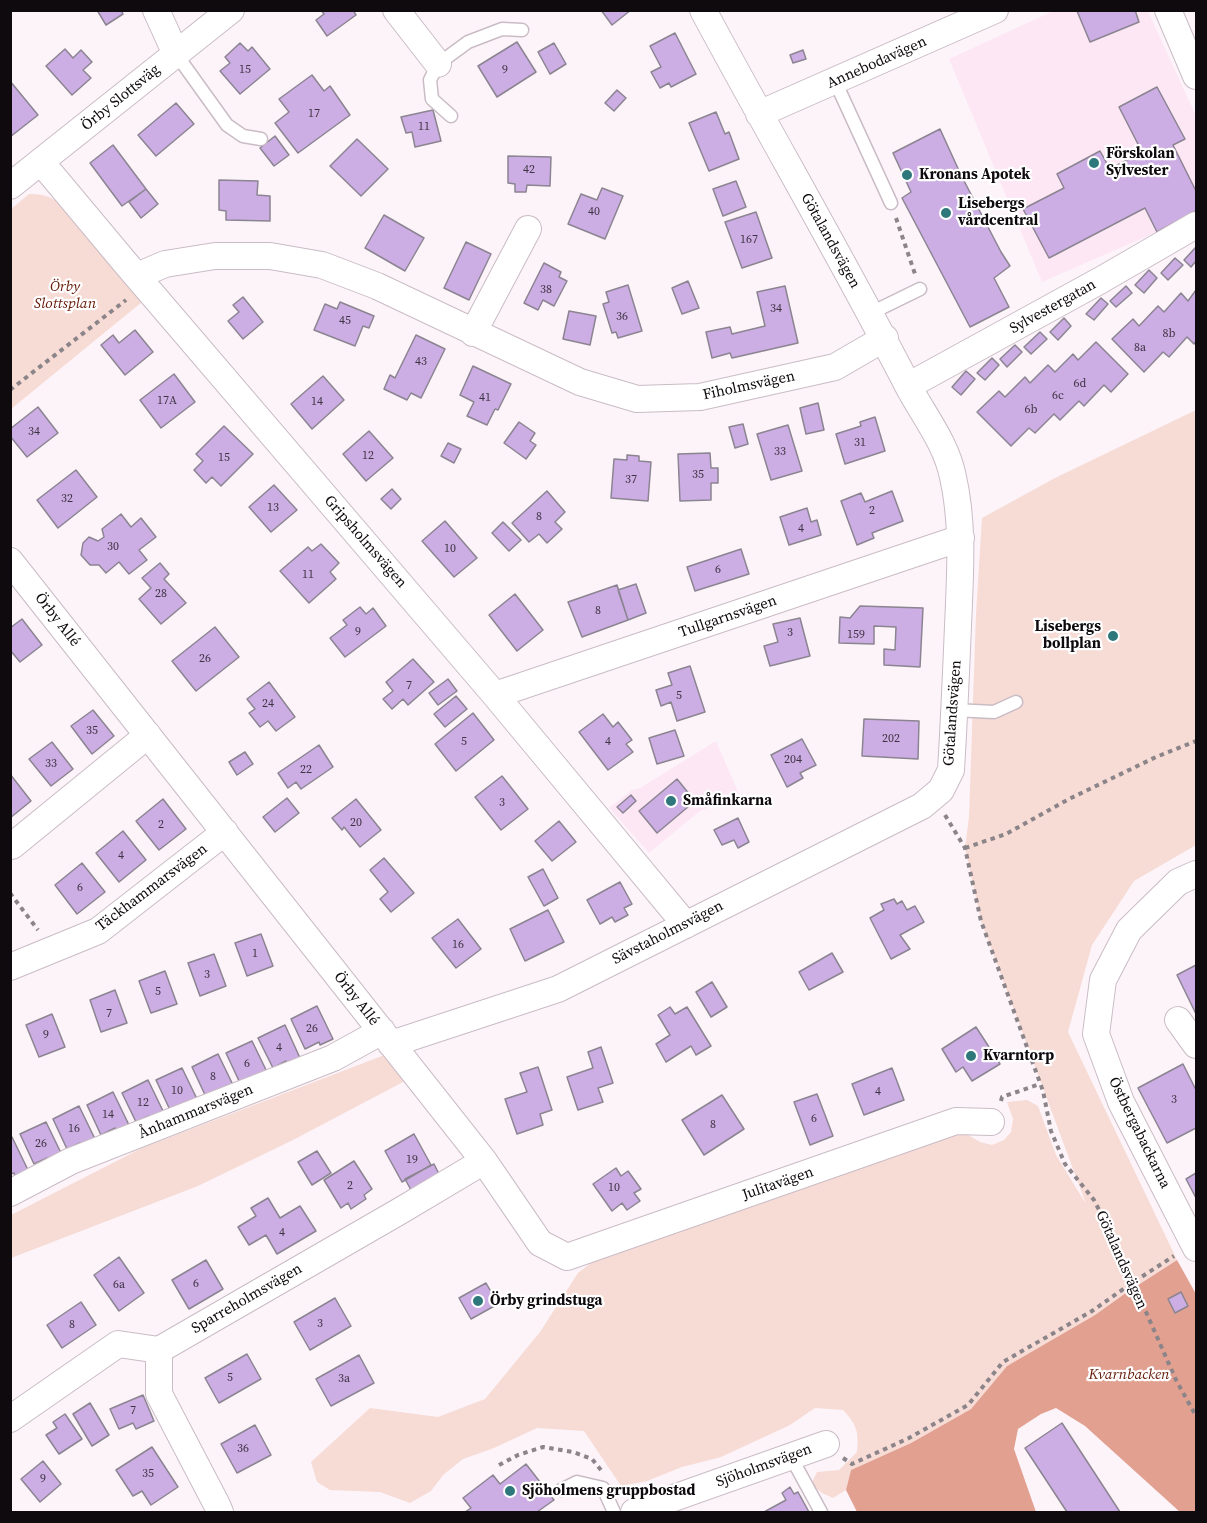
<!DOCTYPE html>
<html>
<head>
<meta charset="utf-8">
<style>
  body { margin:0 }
  #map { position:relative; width:1207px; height:1523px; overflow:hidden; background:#fdf4fa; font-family:"Source Serif 4",serif }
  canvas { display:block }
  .frame { position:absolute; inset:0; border:12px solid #0e0a0d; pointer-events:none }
</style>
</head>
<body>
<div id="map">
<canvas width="1207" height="1523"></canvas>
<div class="frame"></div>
</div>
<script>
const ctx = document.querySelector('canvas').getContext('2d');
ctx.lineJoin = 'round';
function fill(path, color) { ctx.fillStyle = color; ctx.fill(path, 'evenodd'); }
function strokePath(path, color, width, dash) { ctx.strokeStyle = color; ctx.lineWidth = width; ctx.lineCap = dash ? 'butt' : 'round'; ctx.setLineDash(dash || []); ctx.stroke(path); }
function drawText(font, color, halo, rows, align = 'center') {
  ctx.font = font + ' "Source Serif 4",serif'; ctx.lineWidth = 4.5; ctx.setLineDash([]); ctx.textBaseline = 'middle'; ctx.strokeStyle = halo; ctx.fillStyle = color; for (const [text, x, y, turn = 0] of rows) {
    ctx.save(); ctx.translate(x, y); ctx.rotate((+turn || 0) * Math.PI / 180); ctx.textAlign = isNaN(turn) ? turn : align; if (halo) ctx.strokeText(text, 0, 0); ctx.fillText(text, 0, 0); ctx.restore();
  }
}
fill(new Path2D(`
  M1053,11H1148L1196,116V211L1157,232L1042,282L949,59Z
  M716,741L739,794L700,811L649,853L609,808L632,790L640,788Z`), '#fde7f5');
fill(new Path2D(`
  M29,194C43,194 51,196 62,206L142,302L11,409V209Z
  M1196,410V845L1134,881L1092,945L1068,1032L1177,1260L1129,1290L1095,1315L1007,1366L971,1409L911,1443L851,1470L846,1490L833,1498L822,1493L811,1484L817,1472L839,1470L857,1452C859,1432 857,1425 843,1410L815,1408L790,1425L721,1457L682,1467L647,1481L621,1486L584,1431L537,1428L494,1448L463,1459L443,1475L431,1491L410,1503L380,1492L330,1490L317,1482L311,1462L370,1408L438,1417L485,1399L540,1332L578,1273L601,1255L947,1135L963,1132L980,1142L992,1145L1004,1140L1011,1132L1013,1119L1007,1102L1027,1100L1038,1106L1056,1155L1086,1204L981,921L965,848L969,817L976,614L982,518L1055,478Z
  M387,1054L405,1081L293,1140L198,1186L11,1258V1215L142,1148Z`), '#f7dbd5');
fill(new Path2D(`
  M1177,1260L1196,1294V1512H1180L1085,1426L1056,1408L1041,1414L1018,1429L1014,1449L1036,1512H857L846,1490L851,1470L911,1443L971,1409L1007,1366L1095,1315L1127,1292Z`), '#e2a090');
const building = new Path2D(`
  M97,10H121L123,14L106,25Z
  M321,10H353L356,15L327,36L316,20L324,14Z
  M601,10H631L612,25Z
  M1135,10L1139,22L1090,42L1077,11Z
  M675,33L696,74L671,87L669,83L660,88L651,72L661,67L650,46Z
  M517,42L536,72L497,97L478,66Z
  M240,43L248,51L252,47L270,69L240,94L220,71L230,63L225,57Z
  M554,43L566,64L550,74L538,52Z
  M65,49L73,58L81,50L92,62L83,70L91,78L72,95L46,66Z
  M803,50L806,59L793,63L790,55Z
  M312,75L324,91L330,86L350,115L298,153L275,123L289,112L279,99Z
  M10,81L38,115L10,137Z
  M1157,87L1185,139L1173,145L1196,191V211L1157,232L1145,208L1049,258L1023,209L1064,188L1057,174L1100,151L1110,169L1142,152L1119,107Z
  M617,90L626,98L614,111L605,103Z
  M176,103L194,124L156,156L138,135Z
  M433,110L441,141L415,147L412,132L406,133L401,117Z
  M716,112L725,134L729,132L739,159L709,171L689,123Z
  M940,129L961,175L1001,252L1010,266L994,278L1009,307L970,327L902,198L911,192L893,153Z
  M275,136L289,155L274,166L260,148Z
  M357,139L388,169L361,196L330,166Z
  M113,145L146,189L122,206L90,163Z
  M508,156L551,157L550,186L527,185L526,192H515V184L508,183Z
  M219,180L258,181L257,195L270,196V221L226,220V211L219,210Z
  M736,181L746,207L723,216L713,189Z
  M602,188L623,196L605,239L568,224L581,194L597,200Z
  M146,189L158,204L141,218L129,202Z
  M756,212L772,258L742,268L725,222Z
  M384,215L424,238L405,271L365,248Z
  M466,242L491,254L469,300L444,288Z
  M1196,247V261L1191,267L1184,260Z
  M1175,258L1183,265L1168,280L1161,273Z
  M544,263L561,272L559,277L567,281L554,306L543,300L538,310L524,303Z
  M1149,270L1157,278L1144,293L1135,285Z
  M688,281L699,308L682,314L672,288Z
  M628,285L642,331L618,338L616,332L612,333L603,304L609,302L606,292Z
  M785,286L798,343L732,358L730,353L712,358L706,332L730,327L732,334L765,326L757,292Z
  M1126,286L1132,293L1116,307L1110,301Z
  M1196,290V341L1194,344L1187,337L1169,357L1163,352L1144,372L1112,339L1133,319L1139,326L1158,306L1164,312L1181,293L1188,301Z
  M243,297L263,322L243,339L228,321L239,312L233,305Z
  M1101,298L1108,304L1094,320L1086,314Z
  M340,302L374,316L369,328L363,326L355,346L314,330L325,304L337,309Z
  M569,311L596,316L590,345L563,339Z
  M1064,318L1071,326L1058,340L1050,332Z
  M135,330L153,352L125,375L101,345L113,335L119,343Z
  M1040,332L1047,339L1031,354L1024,347Z
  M416,335L445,349L421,398L411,393L407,400L384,389L390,375L395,378Z
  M1096,342L1128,374L1111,392L1104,385L1084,406L1079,401L1060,420L1054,414L1035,433L1029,428L1011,446L977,412L999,391L1005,397L1025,377L1030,383L1048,365L1055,372L1073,354L1078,360Z
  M1015,345L1022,352L1007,367L1000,359Z
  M992,358L999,365L985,380L977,373Z
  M473,366L511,384L498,410L495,409L487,425L467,416L474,402L460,395Z
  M966,371L975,379L961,395L952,387Z
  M174,374L195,402L161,428L140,400Z
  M323,376L344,400L312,429L291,404Z
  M818,403L824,430L806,434L800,408Z
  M38,407L58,433L27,457L10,436V429Z
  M875,417L885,451L845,464L836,434L861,426L860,422Z
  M519,422L535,433L530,441L536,445L526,459L504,443Z
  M743,424L748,444L735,448L729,427Z
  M788,425L802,471L771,480L757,434Z
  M224,426L253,454L221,486L212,477L206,483L194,470L203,461L196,454Z
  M369,431L393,458L366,481L343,454Z
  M448,443L461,449L454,463L441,456Z
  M710,453L711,468H718V483H711V500L680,501L678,454Z
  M627,455L639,456V461L651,462L648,501L611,498L614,459L627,460Z
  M76,470L97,497L58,528L37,500Z
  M274,485L297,510L271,532L249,507Z
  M392,489L401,499L391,509L381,499Z
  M547,491L565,512L555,522L562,529L547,543L539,534L529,542L512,523Z
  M892,491L903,521L872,533L874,538L857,545L841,501L861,493L865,502Z
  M807,508L811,522L817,520L821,535L789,545L780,517Z
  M121,514L131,527L141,518L156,537L139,550L147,560L129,574L119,562L106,573L99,565H90L81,555L83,543L89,537L98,541L104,537L102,529Z
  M445,521L477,558L454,577L422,541Z
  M503,522L521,540L509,551L492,533Z
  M321,544L339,563L330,572L336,579L309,603L280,571L308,547L312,551Z
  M741,549L749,574L695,591L687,567Z
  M160,563L169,574L164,579L186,603L161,624L139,599L151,588L142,578Z
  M636,584L646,613L628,620L618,590Z
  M617,585L628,620L582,637L568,602Z
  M515,594L543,630L517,651L489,615Z
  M860,606L923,608L920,667L884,665V649L895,650L896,627L874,626V644L839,643L840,617L850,618Z
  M360,607L366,614L373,608L386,626L345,657L330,638L347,625L343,620Z
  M800,618L810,656L770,666L764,646L778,642L773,624Z
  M22,619L42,645L20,662L10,650V628Z
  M215,627L239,657L196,691L172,661Z
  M413,659L434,682L408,705L403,699L392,709L383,699L393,691L386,682Z
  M690,666L705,712L677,721L671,702L661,706L656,690L672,685L668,673Z
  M448,679L457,691L438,705L429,693Z
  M269,682L295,717L276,731L268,721L260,727L249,713L255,709L247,699Z
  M456,696L467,709L445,727L434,714Z
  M93,710L114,736L92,754L71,726Z
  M473,713L494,740L456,771L435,744Z
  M603,714L613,727L618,722L632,740L626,744L633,752L608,770L579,732Z
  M864,719L919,721L918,759L862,756Z
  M675,730L684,756L657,764L649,738Z
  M802,739L816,765L800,773L803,778L787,787L771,755Z
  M52,742L73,769L51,786L29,759Z
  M319,745L333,767L301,789L296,782L288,788L278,773Z
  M245,752L253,764L237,775L229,762Z
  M10,774L31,801L10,818Z
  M502,776L528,809L501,830L475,797Z
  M677,779L695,801L657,833L639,811Z
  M631,795L636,801L623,813L617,807Z
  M287,798L299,813L275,832L263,817Z
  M163,799L186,829L159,850L136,821Z
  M356,799L381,830L360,847L344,827L342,830L332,818Z
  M738,818L749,842L738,848L734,840L722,845L714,830Z
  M559,821L576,842L552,861L535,841Z
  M123,831L146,860L119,882L96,853Z
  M384,858L414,893L391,912L380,899L388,892L370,870Z
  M82,863L105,892L77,914L55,885Z
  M543,869L558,898L544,906L528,877Z
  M620,882L632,904L624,908L628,915L615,922L612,917L600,924L587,900Z
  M894,899L897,904L902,901L907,910L915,906L924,922L900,935L910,949L891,959L870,918L884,910L881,904Z
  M548,910L564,942L525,961L510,929Z
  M458,919L481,949L456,968L432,938Z
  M261,934L273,966L247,976L235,943Z
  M832,953L843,972L809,990L799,972Z
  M214,954L226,986L200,996L188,963Z
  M1196,965V1014L1177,975Z
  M165,971L177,1004L151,1013L139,981Z
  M712,982L727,1007L711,1017L696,992Z
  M115,990L127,1023L101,1032L90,1000Z
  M317,1006L333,1039L320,1045L319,1042L305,1049L291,1019Z
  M670,1007L675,1014L687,1007L711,1046L696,1055L691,1046L666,1062L656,1044L670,1035L658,1015Z
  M52,1014L65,1047L39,1057L26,1025Z
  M285,1025L300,1058L287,1065L286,1061L273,1068L258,1038Z
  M976,1027L1000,1064L972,1081L963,1067L956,1072L942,1049Z
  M252,1041L268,1074L240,1083L226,1053Z
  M601,1047L613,1083L598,1088L603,1102L578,1110L567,1077L593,1068L588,1052Z
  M218,1054L234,1087L206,1097L192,1067Z
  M1183,1064L1196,1090V1128L1167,1143L1138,1088Z
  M538,1067L552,1110L540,1114L543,1125L517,1134L505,1099L527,1092L520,1073Z
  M182,1068L198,1101L170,1110L156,1080Z
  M892,1068L904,1100L864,1115L852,1084Z
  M148,1080L164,1113L151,1119L149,1116L136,1122L122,1093Z
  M113,1092L129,1125L116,1132L115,1128L101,1135L87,1105Z
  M817,1094L833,1136L810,1145L794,1102Z
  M722,1095L744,1129L704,1155L682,1120Z
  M79,1106L95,1139L82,1146L80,1143L67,1149L53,1119Z
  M46,1122L62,1155L49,1161L47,1158L34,1164L20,1134Z
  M414,1134L431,1165L402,1182L385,1151Z
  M10,1137H12L28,1170L15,1176L14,1173L10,1174Z
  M317,1151L331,1173L312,1185L298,1162Z
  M354,1161L372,1189L364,1195L366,1199L351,1209L348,1203L341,1208L324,1180Z
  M434,1164L439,1174L411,1190L405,1179Z
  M616,1168L621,1176L628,1171L641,1189L634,1193L640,1201L627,1210L622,1203L612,1211L593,1184Z
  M1196,1173V1198L1186,1179Z
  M268,1198L280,1218L300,1206L316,1231L277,1254L266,1235L249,1245L238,1227L256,1216L251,1208Z
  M119,1257L144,1293L119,1311L94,1275Z
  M206,1260L223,1289L189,1309L172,1280Z
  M486,1283L498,1304L471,1319L459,1298Z
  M1181,1292L1188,1306L1175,1313L1168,1299Z
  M335,1298L351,1326L310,1350L294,1322Z
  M81,1302L96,1325L62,1348L47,1325Z
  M247,1354L261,1379L219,1403L205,1378Z
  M359,1355L374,1383L331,1406L316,1379Z
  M143,1395L154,1421L136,1429L133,1423L119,1429L110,1409Z
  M90,1403L109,1435L92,1446L73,1414Z
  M65,1414L82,1439L59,1454L46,1435L57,1428L53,1422Z
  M1062,1423L1120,1512H1067L1025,1448Z
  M255,1425L271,1455L237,1473L221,1444Z
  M152,1447L178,1487L151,1505L142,1491L133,1496L116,1470Z
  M43,1461L61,1484L40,1502L21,1479Z
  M526,1464L554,1500L537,1512H465L471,1508L463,1498L493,1475L500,1484Z
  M790,1487L794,1494L798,1492L809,1512H764L786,1500L782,1493Z`);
fill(building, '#cdaee4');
strokePath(building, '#8b8491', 1.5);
const service = new Path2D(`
  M176,54L227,125L243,136L261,139
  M835,81L891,203
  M451,116L432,99L430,80L438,64L468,42L502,29L522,30
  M871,313L920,289
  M954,710L994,712L1016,702
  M791,1457L821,1512
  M561,1490L577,1482L603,1488L614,1512`);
const minor = new Path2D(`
  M156,10L176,54
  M396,10L438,64
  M1168,10L1196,76
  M759,114L995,10
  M41,162L128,266L495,695L686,925
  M10,186L231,10
  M137,276L165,264L215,256H270L322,265L377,286L580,382L637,399L700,397L835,367L885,338
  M473,333L528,229
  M908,386L1101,280L1196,225
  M10,561L484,1161L540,1243L567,1257L956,1121L991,1122
  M495,695L961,538
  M12,846L148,735
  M1196,874L1178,882L1129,930L1103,980L1096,1034L1121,1102L1196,1248
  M10,967L98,931L225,832
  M1178,1020L1196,1045
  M391,1044L558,989L922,806L941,790L951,770C954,722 956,674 958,626C960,576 964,526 953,477C946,442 923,415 907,384C842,258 770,135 703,10
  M10,1193L71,1161L333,1058L382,1031
  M159,1350V1394L217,1505L220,1512
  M10,1419L118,1344L159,1350L400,1211L484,1161
  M634,1512L826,1444`);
strokePath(service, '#cabcc5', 15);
strokePath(minor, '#cabcc5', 28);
strokePath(new Path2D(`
  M896,218L915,274
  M10,390L126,300
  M945,815L965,848L981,921L1043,1091L1051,1131L1065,1164L1094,1200L1113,1237L1176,1380L1196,1416
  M965,848L1006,834L1069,799L1156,757L1196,741
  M10,893L38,930
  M1001,1101L1002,1097L1040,1084
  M843,1458L852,1464L909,1438L968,1405L1003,1362L1092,1311L1132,1283L1174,1256
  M499,1465L518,1455L543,1447L573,1452L592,1459L601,1470`), '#8b8489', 4, [4.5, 4.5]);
strokePath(service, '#fff', 12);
strokePath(minor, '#fff', 26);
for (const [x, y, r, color] of [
  [1094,163,6,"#2e777b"],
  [907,175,6,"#2e777b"],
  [946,213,6,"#2e777b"],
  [1113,636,6,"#2e777b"],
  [671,801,6,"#2e777b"],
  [971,1056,6,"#2e777b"],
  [478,1301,6,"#2e777b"],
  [510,1491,6,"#2e777b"]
]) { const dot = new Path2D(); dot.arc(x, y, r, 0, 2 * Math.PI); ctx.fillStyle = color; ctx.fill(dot); strokePath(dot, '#fff', 2); }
drawText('12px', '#3e3343', null, [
  ["15",245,70],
  ["9",505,70],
  ["17",314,114],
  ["11",424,127],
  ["42",529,170],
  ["40",594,212],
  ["167",749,240],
  ["38",546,290],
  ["34",776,309],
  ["36",622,317],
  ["45",345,321],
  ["8b",1169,334],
  ["8a",1140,348],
  ["43",421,362],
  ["6d",1080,384],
  ["6c",1058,396],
  ["41",485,398],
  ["17A",167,401],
  ["14",317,402],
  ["6b",1031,410],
  ["34",34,432],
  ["31",860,443],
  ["33",780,452],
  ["12",368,456],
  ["15",224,458],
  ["35",698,475],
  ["37",631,480],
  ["32",67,499],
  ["13",273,508],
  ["2",872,511],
  ["8",539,517],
  ["4",801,529],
  ["30",113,547],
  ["10",450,549],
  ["6",718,570],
  ["11",308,575],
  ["28",161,594],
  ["8",598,611],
  ["9",358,632],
  ["3",790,633],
  ["159",856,635],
  ["26",205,659],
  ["7",409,686],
  ["5",679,696],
  ["24",268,704],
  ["35",92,731],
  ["202",891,739],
  ["5",464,742],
  ["4",608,742],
  ["204",793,760],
  ["33",51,764],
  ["22",306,770],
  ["3",502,803],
  ["20",356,823],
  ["2",161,825],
  ["4",121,856],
  ["6",80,888],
  ["16",458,945],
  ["1",255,954],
  ["3",207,975],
  ["5",158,992],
  ["7",109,1014],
  ["26",312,1029],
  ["9",46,1035],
  ["4",279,1048],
  ["6",247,1064],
  ["8",213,1077],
  ["10",177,1091],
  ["4",878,1092],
  ["3",1174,1100],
  ["12",143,1103],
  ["14",108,1115],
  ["6",814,1119],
  ["8",713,1125],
  ["16",74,1129],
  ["26",41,1144],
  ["19",412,1160],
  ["2",350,1186],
  ["10",614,1188],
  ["4",282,1233],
  ["6",196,1284],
  ["6a",119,1285],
  ["3",320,1324],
  ["8",72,1325],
  ["5",230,1378],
  ["3a",344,1379],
  ["7",133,1411],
  ["36",243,1449],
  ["35",148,1474],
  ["9",43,1479]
]);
drawText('15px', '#0e0a0d', '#fff', [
  ["Annebodavägen",877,63,-24],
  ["Örby Slottsväg",121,98,-39],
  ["Götalandsvägen",830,241,61],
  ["Sylvestergatan",1053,307,-29],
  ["Fiholmsvägen",749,386,-12],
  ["Gripsholmsvägen",365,542,49],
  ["Tullgarnsvägen",728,617,-19],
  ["Örby Allé",57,620,52],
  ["Götalandsvägen",953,713,-86],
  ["Täckhammarsvägen",152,888,-37],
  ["Sävstaholmsvägen",668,933,-27],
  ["Örby Allé",356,999,52],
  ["Ånhammarsvägen",196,1112,-22],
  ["Östbergabackarna",1139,1133,64],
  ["Julitavägen",778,1184,-19],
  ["Götalandsvägen",1121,1260,66],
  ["Sparreholmsvägen",247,1299,-30],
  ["Sjöholmsvägen",764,1466,-20]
]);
drawText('bold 15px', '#0e0a0d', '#fff', [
  ["Förskolan",1106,154],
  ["Sylvester",1106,171],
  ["Kronans Apotek",919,175],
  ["Lisebergs",958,204],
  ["vårdcentral",958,221],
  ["Lisebergs",1101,627,"right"],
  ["bollplan",1101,644,"right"],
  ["Småfinkarna",683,801],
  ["Kvarntorp",983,1056],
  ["Örby grindstuga",490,1301],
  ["Sjöholmens gruppbostad",522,1491]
], 'left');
drawText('italic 15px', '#661a08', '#fff', [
  ["Örby",65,287],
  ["Slottsplan",65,304],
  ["Kvarnbacken",1129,1375]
]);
</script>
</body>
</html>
